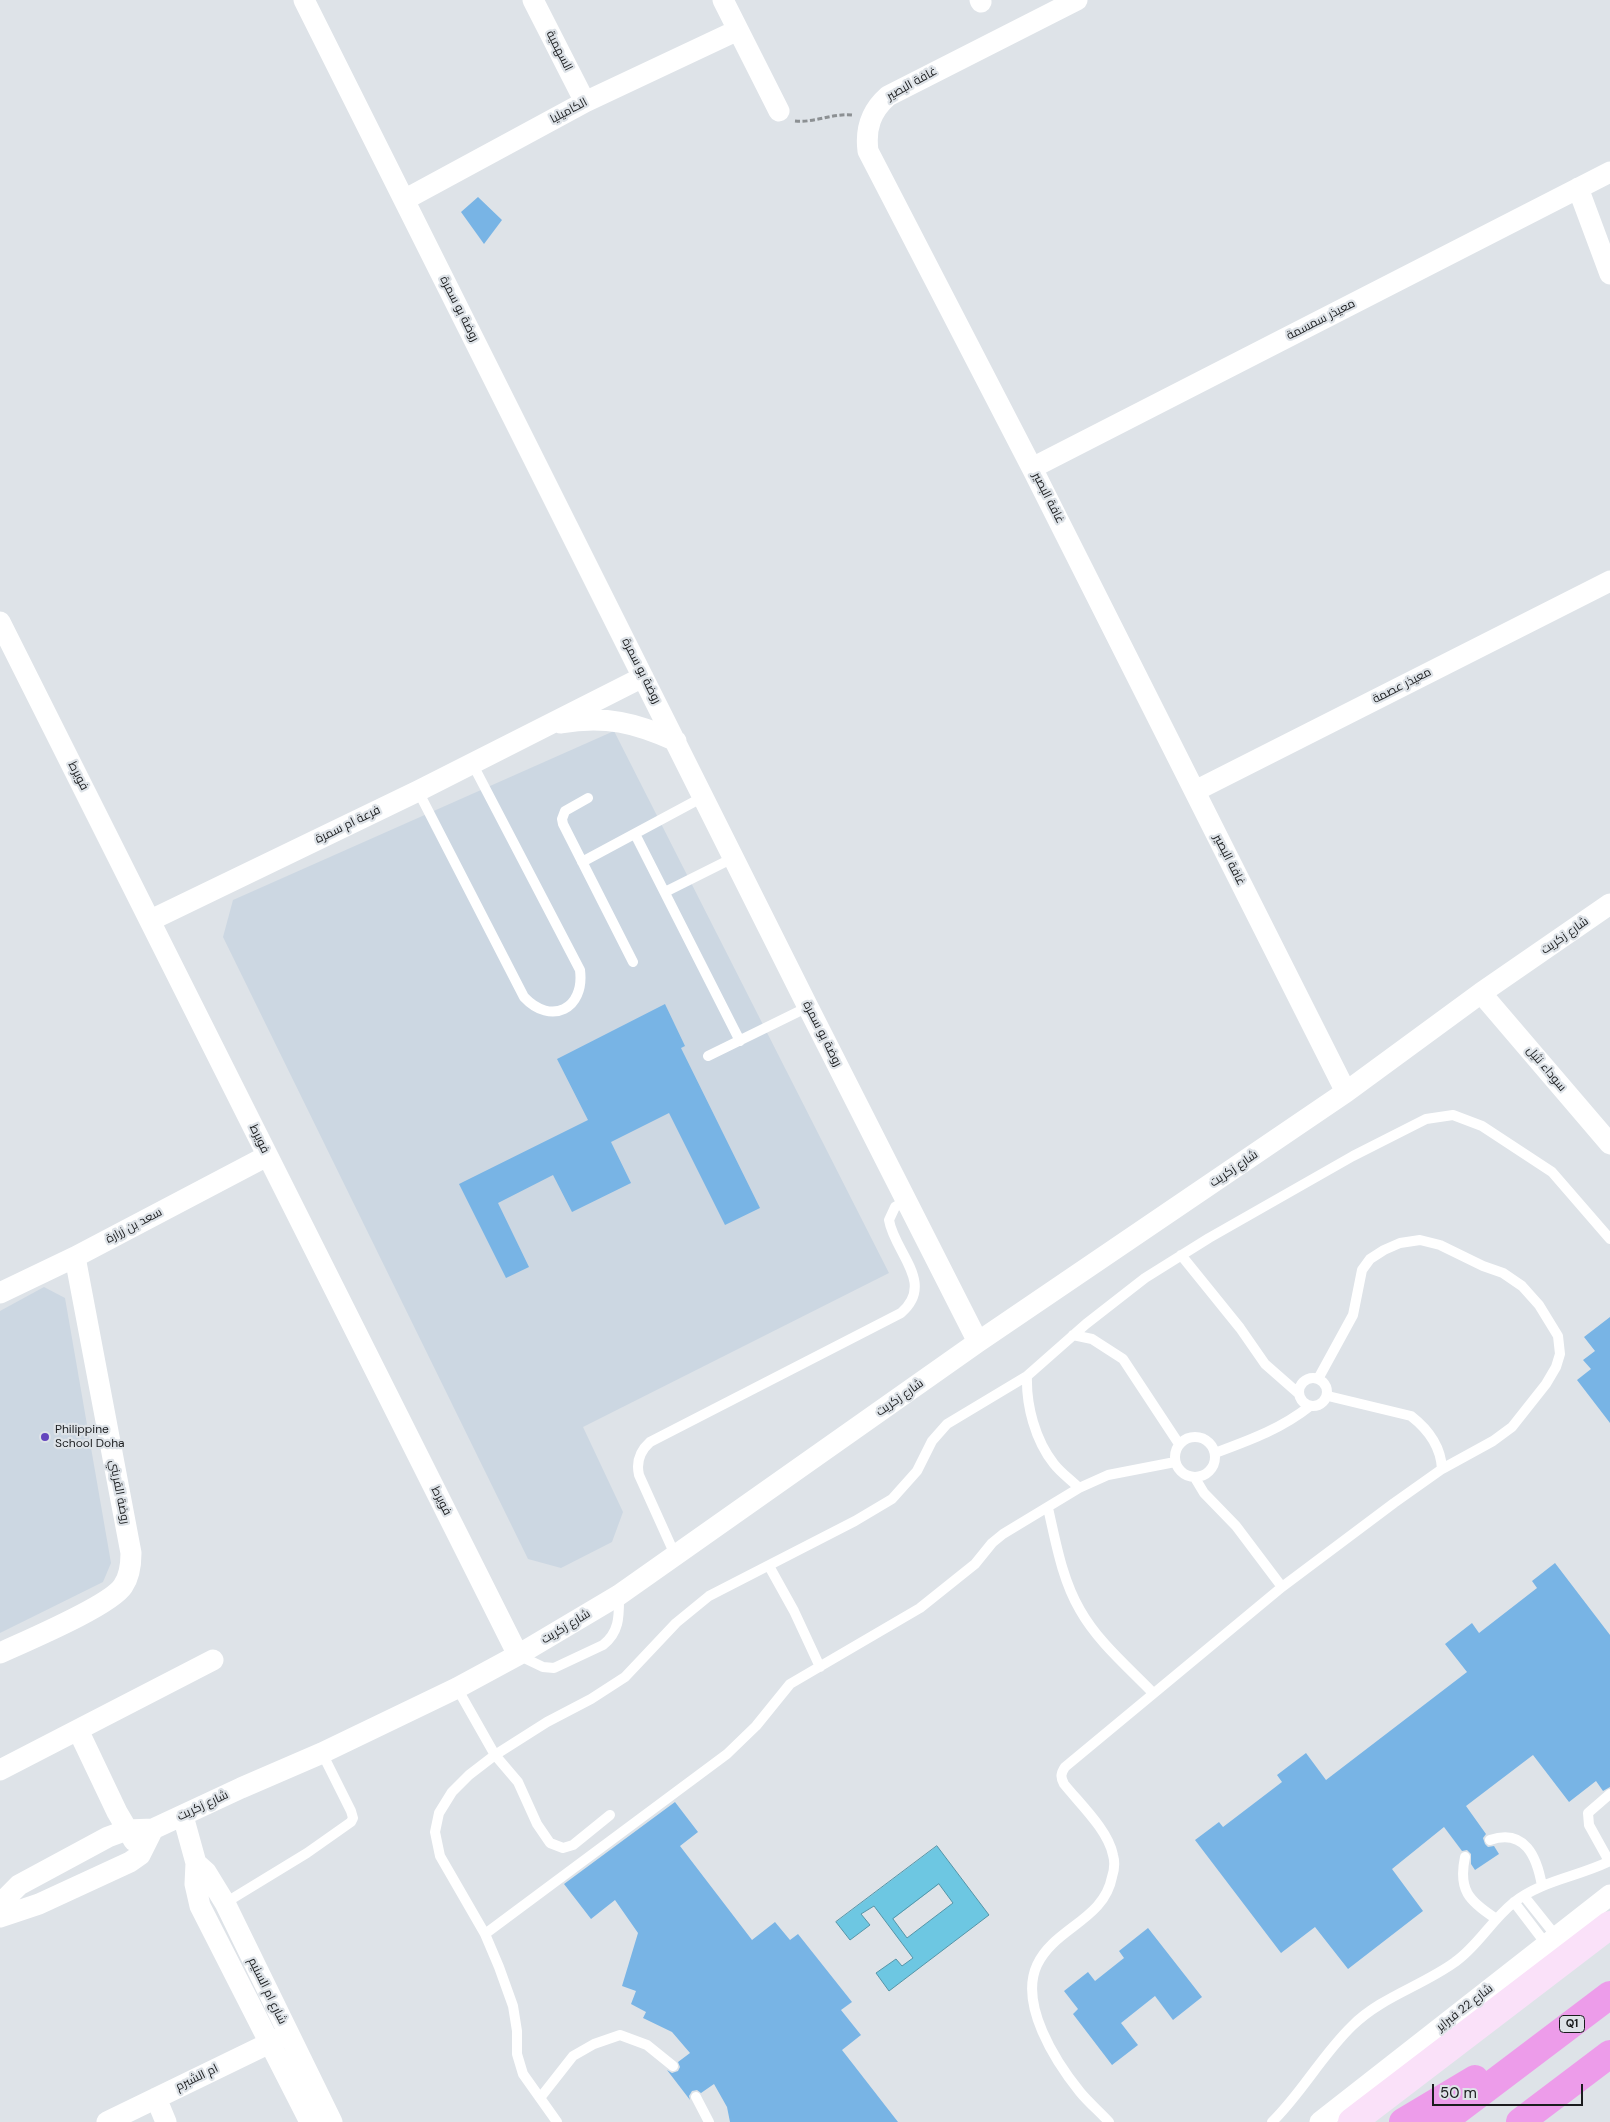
<!DOCTYPE html>
<html>
<head>
<meta charset="utf-8">
<style>
  body { margin:0 }
  #map { position:relative; width:1610px; height:2122px; overflow:hidden; background:#dee3e8; font-family:"DM Sans",sans-serif }
  canvas { display:block }
  .scale { position:absolute; left:1432px; top:2084px; width:151px; height:22px; box-sizing:border-box; border:2px solid #1a1c1e; border-top:0; padding-left:6px; font-size:15px; line-height:18px; white-space:nowrap; color:#1a1c1e; -webkit-text-stroke:4px #dee3e8; paint-order:stroke }
</style>
</head>
<body>
<div id="map">
<canvas width="1610" height="2122"></canvas>
<div class="scale">50 m</div>
</div>
<script>
const ctx = document.querySelector('canvas').getContext('2d');
ctx.lineJoin = 'round';
function fill(path, color) { ctx.fillStyle = color; ctx.fill(path, 'evenodd'); }
function strokePath(path, color, width, dash) { ctx.strokeStyle = color; ctx.lineWidth = width; ctx.lineCap = dash ? 'butt' : 'round'; ctx.setLineDash(dash || []); ctx.stroke(path); }
function drawText(font, color, halo, rows, align = 'center') {
  ctx.font = font + ' "DM Sans",Cairo,sans-serif'; ctx.lineWidth = 4.5; ctx.setLineDash([]); ctx.textBaseline = 'middle'; ctx.strokeStyle = halo; ctx.fillStyle = color; for (const [text, x, y, turn = 0] of rows) {
    ctx.save(); ctx.translate(x, y); ctx.rotate((+turn || 0) * Math.PI / 180); ctx.textAlign = isNaN(turn) ? turn : align; if (halo) ctx.strokeText(text, 0, 0); ctx.fillText(text, 0, 0); ctx.restore();
  }
}
fill(new Path2D(`
  M614,731L889,1273L583,1427L623,1512L612,1542L561,1568L528,1559L223,937L233,900Z
  M44,1287L65,1298L111,1563L103,1582L0,1633V1311Z`), '#ccd7e2');
const water = new Path2D(`
  M937,1846L989,1915L889,1991L876,1973L896,1959L902,1966L913,1958L874,1906L861,1914L870,1925L850,1940L836,1922ZM939,1884L953,1903L907,1938L893,1919Z`);
fill(water, '#6dc7e2');
strokePath(water, '#5494a7', 1);
fill(new Path2D(`
  M478,197L502,220L484,244L461,212Z
  M665,1004L685,1046L681,1048L760,1208L725,1225L669,1113L611,1142L631,1183L572,1212L553,1175L498,1203L529,1267L506,1278L459,1184L588,1120L557,1059Z
  M1610,1317V1423L1577,1380L1591,1369L1583,1360L1595,1351L1584,1337Z
  M1555,1563L1610,1635V1787L1603,1791L1596,1781L1569,1802L1533,1755L1466,1806L1486,1834L1483,1838L1485,1844L1488,1847L1494,1846L1499,1854L1475,1870L1471,1864V1854L1467,1850L1462,1851L1444,1827L1392,1869L1423,1911L1348,1969L1315,1927L1281,1953L1195,1840L1219,1822L1223,1827L1282,1782L1277,1775L1306,1753L1326,1780L1467,1672L1445,1644L1472,1623L1479,1633L1537,1588L1532,1581Z
  M675,1802L698,1832L680,1846L752,1940L775,1922L790,1940L798,1934L852,2002L841,2010L861,2035L842,2050L898,2122H730L727,2107L714,2084L701,2093L697,2090L692,2091L689,2096L690,2100L667,2070L672,2073L678,2071L680,2067L678,2062L690,2053L672,2032L643,2018L646,2012L631,2004L636,1991L622,1986L638,1933L615,1900L591,1919L564,1884Z
  M1148,1928L1202,1997L1173,2020L1155,1996L1121,2023L1138,2045L1112,2065L1073,2014L1078,2009L1064,1991L1088,1972L1095,1981L1124,1958L1119,1951Z`), '#78b4e5');
strokePath(new Path2D(`
  M795,121C815,123 832,113 852,115`), '#8c9093', 3, [5, 2.5]);
strokePath(new Path2D(`
  M418,791L524,997C551,1026 585,1009 580,970L472,763
  M588,798L565,811L562,819L563,824L633,962
  M635,834L740,1041
  M582,862L703,797
  M665,892L733,858
  M708,1056L808,1007
  M1181,1255L1240,1328L1265,1364L1298,1393
  M1073,1335L1092,1339L1123,1359L1179,1444
  M1027,1376C1026,1405 1035,1440 1054,1464C1061,1473 1071,1480 1079,1488
  M1299 1392a14 14 0 1 1 28 0a14 14 0 1 1-28 0Z
  M1328,1396L1411,1416C1429,1430 1441,1447 1442,1469
  M1175 1457a20 20 0 1 1 40 0a20 20 0 1 1-40 0Z
  M1215,1453C1250,1440 1281,1429 1310,1406
  M1195,1478L1204,1493L1236,1526L1282,1587
  M1048,1508C1056,1543 1062,1579 1080,1610C1098,1642 1128,1667 1153,1693
  M676,1557L639,1475C636,1462 640,1451 650,1442L901,1313C936,1283 894,1252 889,1220L895,1207L906,1201
  M769,1566L794,1611L820,1667
  M518,1655L543,1667L554,1668L603,1645C620,1632 619,1615 619,1596
  M457,1688L495,1755L518,1782L537,1824L550,1843L563,1848L573,1845L610,1815
  M1490,1840C1525,1828 1537,1857 1542,1886
  M1465,1857C1458,1890 1469,1901 1495,1918
  M1609,1861L1589,1825L1588,1813L1610,1794
  M1524,1896L1556,1936
  M1514,1902L1546,1944
  M225,1903L307,1853L351,1822L353,1818L351,1811L322,1753
  M485,1934L727,1754L756,1726L790,1684L920,1608L975,1564L992,1543L1003,1534L1079,1488L1108,1475L1175,1462
  M696,2097L709,2122
  M540,2098L573,2056L594,2044L620,2035L647,2045L673,2066
  M557,2122L523,2074L517,2054V2031L513,2006L499,1967L485,1934L440,1856L435,1832L439,1813L452,1792L469,1775L495,1755L547,1722L591,1699L625,1677L676,1623L709,1596L855,1521L892,1499L917,1471L932,1441L947,1424L1027,1376L1086,1324L1145,1278L1209,1238L1353,1156L1426,1119L1453,1115L1482,1126L1552,1172L1610,1239
  M1109,2122C1100,2112 1089,2103 1080,2092C1055,2061 1019,2004 1037,1965C1054,1928 1104,1920 1112,1877C1114,1871 1115,1862 1113,1855C1108,1830 1080,1804 1064,1784C1060,1777 1061,1773 1065,1767L1282,1587L1394,1503L1442,1469L1493,1441L1512,1427L1546,1384L1556,1367L1560,1354L1558,1336L1539,1305L1522,1286L1503,1273L1483,1266L1440,1245L1420,1240L1400,1243L1384,1250L1370,1259L1362,1270L1353,1315L1318,1379
  M1272,2122C1301,2094 1322,2055 1352,2026C1381,1997 1422,1986 1455,1962C1477,1947 1491,1921 1513,1903C1542,1880 1578,1877 1610,1861`), '#fff', 10);
strokePath(new Path2D(`
  M304,0L808,1007L978,1342
  M533,0L585,102
  M723,0L779,111
  M980,0L981,2
  M1077,0L888,96C871,111 865,128 868,151L1032,468L1346,1092
  M1578,188L1610,274
  M404,200L585,102L738,30
  M1032,468L1610,172
  M0,622L518,1655
  M561,723C605,715 636,723 676,741
  M1195,791L1610,581
  M151,920L418,791L643,677
  M1481,993L1610,1144
  M0,1293L75,1257L267,1156
  M0,1653C26,1641 110,1606 123,1586C130,1576 131,1564 131,1553L75,1257
  M78,1730L117,1812L134,1841
  M0,1770L213,1660
  M183,1816L196,1863L195,1884L200,1906L310,2122
  M196,1863L206,1872L225,1903L332,2122
  M0,1904L19,1885L108,1837L127,1830L153,1829L241,1788L322,1753L457,1688L518,1655L619,1595L978,1342L1346,1092L1481,993L1610,904
  M0,1917L39,1904L130,1862L140,1855L153,1829
  M156,2098L166,2122
  M107,2122L282,2037
  M1320,2122L1610,1895`), '#fff', 21);
strokePath(new Path2D(`
  M1352,2122L1610,1925`), '#fae1f9', 28);
strokePath(new Path2D(`
  M1403,2122L1475,2079
  M1442,2122L1610,1995
  M1520,2122L1610,2054`), '#ed9cea', 28);
for (const [x, y, r, color] of [
  [45,1437,5,"#6345bd"]
]) { const dot = new Path2D(); dot.arc(x, y, r, 0, 2 * Math.PI); ctx.fillStyle = color; ctx.fill(dot); strokePath(dot, '#dee3e8', 2); }
for (const [x, y, w] of [
  [1572,2024,25]
]) { const box = new Path2D(); box.roundRect(x - w / 2, y - 8.5, w, 17, 4); ctx.fillStyle = '#dee3e8'; ctx.fill(box); strokePath(box, '#1a1c1e', 1); }
drawText('bold 11px', '#1a1c1e', null, [
  ["Q1",1572,2024]
]);
drawText('12px', '#1a1c1e', '#dee3e8', [
  ["السهمية",559,51,63],
  ["غافة البصير",912,84,-29],
  ["الكاميليا",569,111,-28],
  ["روضة بو سمرة",459,309,63],
  ["معيذر سمسمة",1321,320,-27],
  ["غافة البصير",1048,498,63],
  ["روضة بو سمرة",641,671,63],
  ["معيذر عصمة",1402,686,-27],
  ["فويرط",78,776,63],
  ["فرعة ام سمرة",348,825,-26],
  ["غافة البصير",1229,860,63],
  ["شارع زكريت",1565,936,-35],
  ["روضة بو سمرة",822,1034,63],
  ["سوداء نثيل",1546,1069,50],
  ["فويرط",259,1139,64],
  ["شارع زكريت",1234,1169,-34],
  ["سعد بن زرارة",134,1226,-28],
  ["شارع زكريت",900,1398,-35],
  ["روضة القريني",119,1492,79],
  ["فويرط",441,1501,63],
  ["شارع زكريت",566,1627,-31],
  ["شارع زكريت",203,1806,-25],
  ["شارع ام السنيم",267,1991,64],
  ["شارع 22 فبراير",1465,2008,-38],
  ["ام الشبرم",197,2078,-26]
]);
drawText('12px', '#1a1c1e', '#dee3e8', [
  ["Philippine",55,1430],
  ["School Doha",55,1444]
], 'left');
</script>
</body>
</html>
